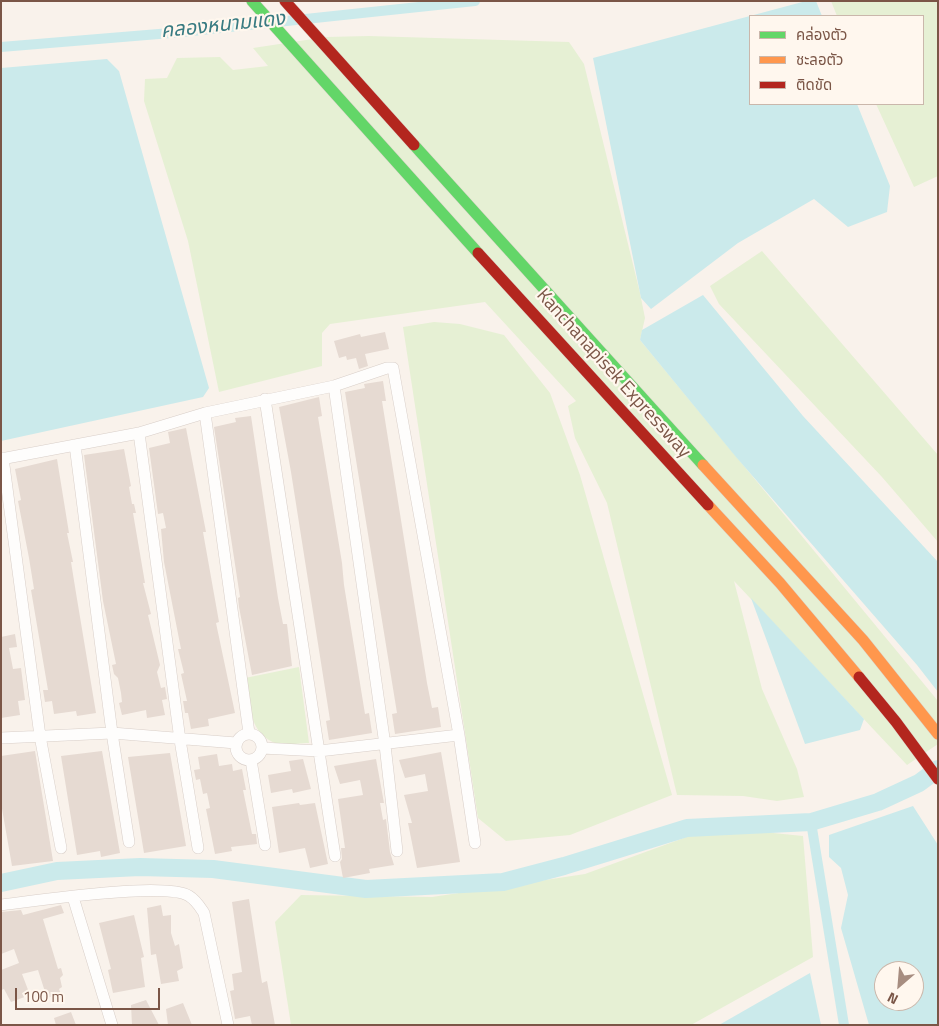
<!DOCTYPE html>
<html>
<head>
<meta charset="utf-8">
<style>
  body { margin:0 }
  #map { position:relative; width:939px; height:1026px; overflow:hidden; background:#f9f2eb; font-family:"Titillium Web","Noto Sans Thai",sans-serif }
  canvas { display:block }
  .frame { position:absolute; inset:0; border:2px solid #7b5647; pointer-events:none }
  .legend { position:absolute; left:749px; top:15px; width:175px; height:90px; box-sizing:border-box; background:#fff7ee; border:1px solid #cab7ab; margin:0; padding:6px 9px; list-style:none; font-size:15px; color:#7b5647 }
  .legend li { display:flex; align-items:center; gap:10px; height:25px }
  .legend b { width:25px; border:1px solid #cab7ab }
  .north { position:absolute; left:874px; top:961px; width:50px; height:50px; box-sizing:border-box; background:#fff7ee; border:1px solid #cab7ab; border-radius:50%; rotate:207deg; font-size:14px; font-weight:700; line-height:20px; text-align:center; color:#7b5647 }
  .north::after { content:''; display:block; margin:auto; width:18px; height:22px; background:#a78d80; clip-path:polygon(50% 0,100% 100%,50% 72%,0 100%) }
  .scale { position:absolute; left:15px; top:988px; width:145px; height:22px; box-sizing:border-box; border:2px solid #7b5647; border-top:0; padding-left:6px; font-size:15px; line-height:18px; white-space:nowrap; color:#7b5647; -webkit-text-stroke:4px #fff7ee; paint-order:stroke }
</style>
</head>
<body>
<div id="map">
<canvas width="939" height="1026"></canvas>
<div class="frame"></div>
<ul class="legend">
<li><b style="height:6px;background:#63d668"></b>คล่องตัว</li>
<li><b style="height:6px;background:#ff974d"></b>ชะลอตัว</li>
<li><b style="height:6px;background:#b3261e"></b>ติดขัด</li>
</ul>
<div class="north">N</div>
<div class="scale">100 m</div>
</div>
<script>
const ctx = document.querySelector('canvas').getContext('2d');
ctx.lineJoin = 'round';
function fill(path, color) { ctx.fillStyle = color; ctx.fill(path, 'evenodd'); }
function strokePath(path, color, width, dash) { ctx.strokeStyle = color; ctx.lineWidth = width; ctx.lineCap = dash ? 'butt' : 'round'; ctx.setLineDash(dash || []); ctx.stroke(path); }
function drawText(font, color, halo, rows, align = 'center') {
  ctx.font = font + ' "Titillium Web","Noto Sans Thai",sans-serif'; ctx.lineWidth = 4.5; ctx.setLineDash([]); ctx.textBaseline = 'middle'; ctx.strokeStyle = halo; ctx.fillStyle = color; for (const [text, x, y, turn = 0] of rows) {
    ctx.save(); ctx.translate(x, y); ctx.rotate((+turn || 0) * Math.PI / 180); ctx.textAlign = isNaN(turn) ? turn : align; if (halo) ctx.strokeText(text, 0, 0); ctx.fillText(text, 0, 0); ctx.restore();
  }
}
fill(new Path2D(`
  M831,1H938V176L914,187L876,104H923V16H837Z
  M369,36L569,42L584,64L640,293L645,318L640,340L938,701V744L907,765L734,581L762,689L797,769L804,797L777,801L743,796L677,795L607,503L575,438L568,406L576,401L485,302L330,324L322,333V366L219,392L188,241L144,101L145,79L167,78L177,58L220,57L233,70L268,66L253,48L326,37Z
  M762,251L938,455V542L882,477L719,304L710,286Z
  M434,322L460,324L504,335L550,393L580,475L672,795L570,835L506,841L478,818L403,327Z
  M299,667L309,743C300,743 286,746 278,744C248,735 250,703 245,678Z
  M714,827L803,836L813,957L691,1025H291L275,922L301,895L432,897L585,874Z`), '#e6f0d4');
fill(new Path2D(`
  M806,1H816L822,16H750V104H857L890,186L887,212L848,227L814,199L738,243L651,309L641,298L593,58Z
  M107,59L119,71L209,388L203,397L1,441V68Z
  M703,295L803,416L938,562V692L917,665L736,457L640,340L642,330Z
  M751,598L864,719L860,730L805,744Z
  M913,806L938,845V1025H869L841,928L848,895L841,868L829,857V835ZM884,971H914V1001H884Z
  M810,973L821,1025H719Z`), '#cbeaeb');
strokePath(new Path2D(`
  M1,47L183,32L475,1
  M811,822L844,1025`), '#cbeaeb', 10);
strokePath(new Path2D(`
  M1,883L57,871L140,867L213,869L366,889L503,882L564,866L687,828L811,822L878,802L919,783L938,769`), '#cbeaeb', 18);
fill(new Path2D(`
  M385,332L389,349L365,354L368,366L359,369L356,358L347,360L346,356L339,358L334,341L360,334L361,337Z
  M383,381L386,401H382L427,683L432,708L438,707L441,727L395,734L392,714L397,713L345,392L365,388L364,384Z
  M319,397L322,416L318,417L342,563L344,585L365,714L369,713L372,733L329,740L326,721L330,720L291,472L279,407Z
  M251,416L278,598L283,624H287L292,666L252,675L239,607L238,598L240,597L214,427L236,422L235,418Z
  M186,428L206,532H203L219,622L216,623L235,713L208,719L209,726L191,729L188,713H185L183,701H187L181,674L184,673L178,649H181L164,562L161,529L166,528L163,513L158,514L149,448L170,443L168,432Z
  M124,449L131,486L129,487L132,504H134L136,513H133L145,583H143L151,614L148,615L160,665L157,672L161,688L165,687L167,699L162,700L165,715L147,718L146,710L122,715L119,703L122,702L121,693L118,678L114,674L112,665L116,664L103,601L84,455Z
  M57,459L69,533H67L73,562H71L76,593L96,713L77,716L76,711L54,714L52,701L45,702L43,690H48L31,590L34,589L29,558L18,501L21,500L15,469Z
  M15,634L17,647L9,648L13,669L21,668L25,700L18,701L20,715L1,718V637Z
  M35,751L53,861L12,866L1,803V756Z
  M102,751L120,853L101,857L100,851L77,855L61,756Z
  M441,752L460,862L417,868L408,823H412L404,795L428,791L425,774L405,778L399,760Z
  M170,753L186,846L144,853L128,757Z
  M217,754L219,766L232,764L233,771L242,769L246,790H243L252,834H256L257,844L231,847L232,851L215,854L206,809L210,808L207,793L203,794L200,779L196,780L194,770L200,769L198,757Z
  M303,759L311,789L293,793L292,789L271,793L268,775L291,771L289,761Z
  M376,759L384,803H380L383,820L386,819L390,852L394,865L369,869L370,873L343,878L340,862L342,859L341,848H345L338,799L363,795L360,780L340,784L334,766Z
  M299,803L300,805L315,803L328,864L310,868L305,848L279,853L272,807Z
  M249,899L262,983L267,981L275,1025H252L250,1016L235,1019L230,991L234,990L232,974L242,972L232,902Z
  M61,905L64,913L43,919L58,969L61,968L63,975L60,978L62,987L59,989L61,994L47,998L38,970L22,974L30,995L11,1002L4,989L1,990V970L19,963L14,949L1,954V912L21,910L23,915Z
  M161,905L163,916L171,915V933L175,946L179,944L183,968L177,971L179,981L161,984L156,954L151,955L147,908Z
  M134,915L144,957L141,958L145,987L113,993L108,970L111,969L99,923Z
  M146,1000L159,1025H132L131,1005Z
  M183,1003L192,1025H168L166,1009Z
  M71,1012L76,1025H56L54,1018Z`), '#e6dad2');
const street = new Path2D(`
  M334,386L385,745L397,851
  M265,399L335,856
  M205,413L249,733
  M139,433L180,740L198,848
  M75,445L112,733L129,842
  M3,458L40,736L61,848
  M1,459L139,433L205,413L334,386L387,368H393L459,735L475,843
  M236 747a13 13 0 1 1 26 0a13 13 0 1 1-26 0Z
  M1,738L112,733L236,743
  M262,748L319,751L459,735
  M251,760L265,845
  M73,897L112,1025
  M1,905C34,901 166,881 189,896C196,900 200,907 204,913L228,1025`);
const fast = new Path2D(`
  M252,1L478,253
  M414,145L703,465`);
const slow = new Path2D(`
  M703,465L863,640L938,734
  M708,505L780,583L859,677`);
const jam = new Path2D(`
  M285,1L414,145
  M478,253L708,505
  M859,677L896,722L938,779`);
strokePath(street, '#d8cec8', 12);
strokePath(fast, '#dacfc8', 12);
strokePath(slow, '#dacfc8', 12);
strokePath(jam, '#dacfc8', 12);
strokePath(street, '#fefdfc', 11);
strokePath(fast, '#63d668', 11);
strokePath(slow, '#ff974d', 11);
strokePath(jam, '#b3261e', 11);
drawText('19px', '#7b5647', '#fff7ee', [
  ["Kanchanapisek Expressway",613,374,48]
]);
drawText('italic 20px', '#387b82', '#fff7ee', [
  ["คลองหนามแดง",223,26,-6]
]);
</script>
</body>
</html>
